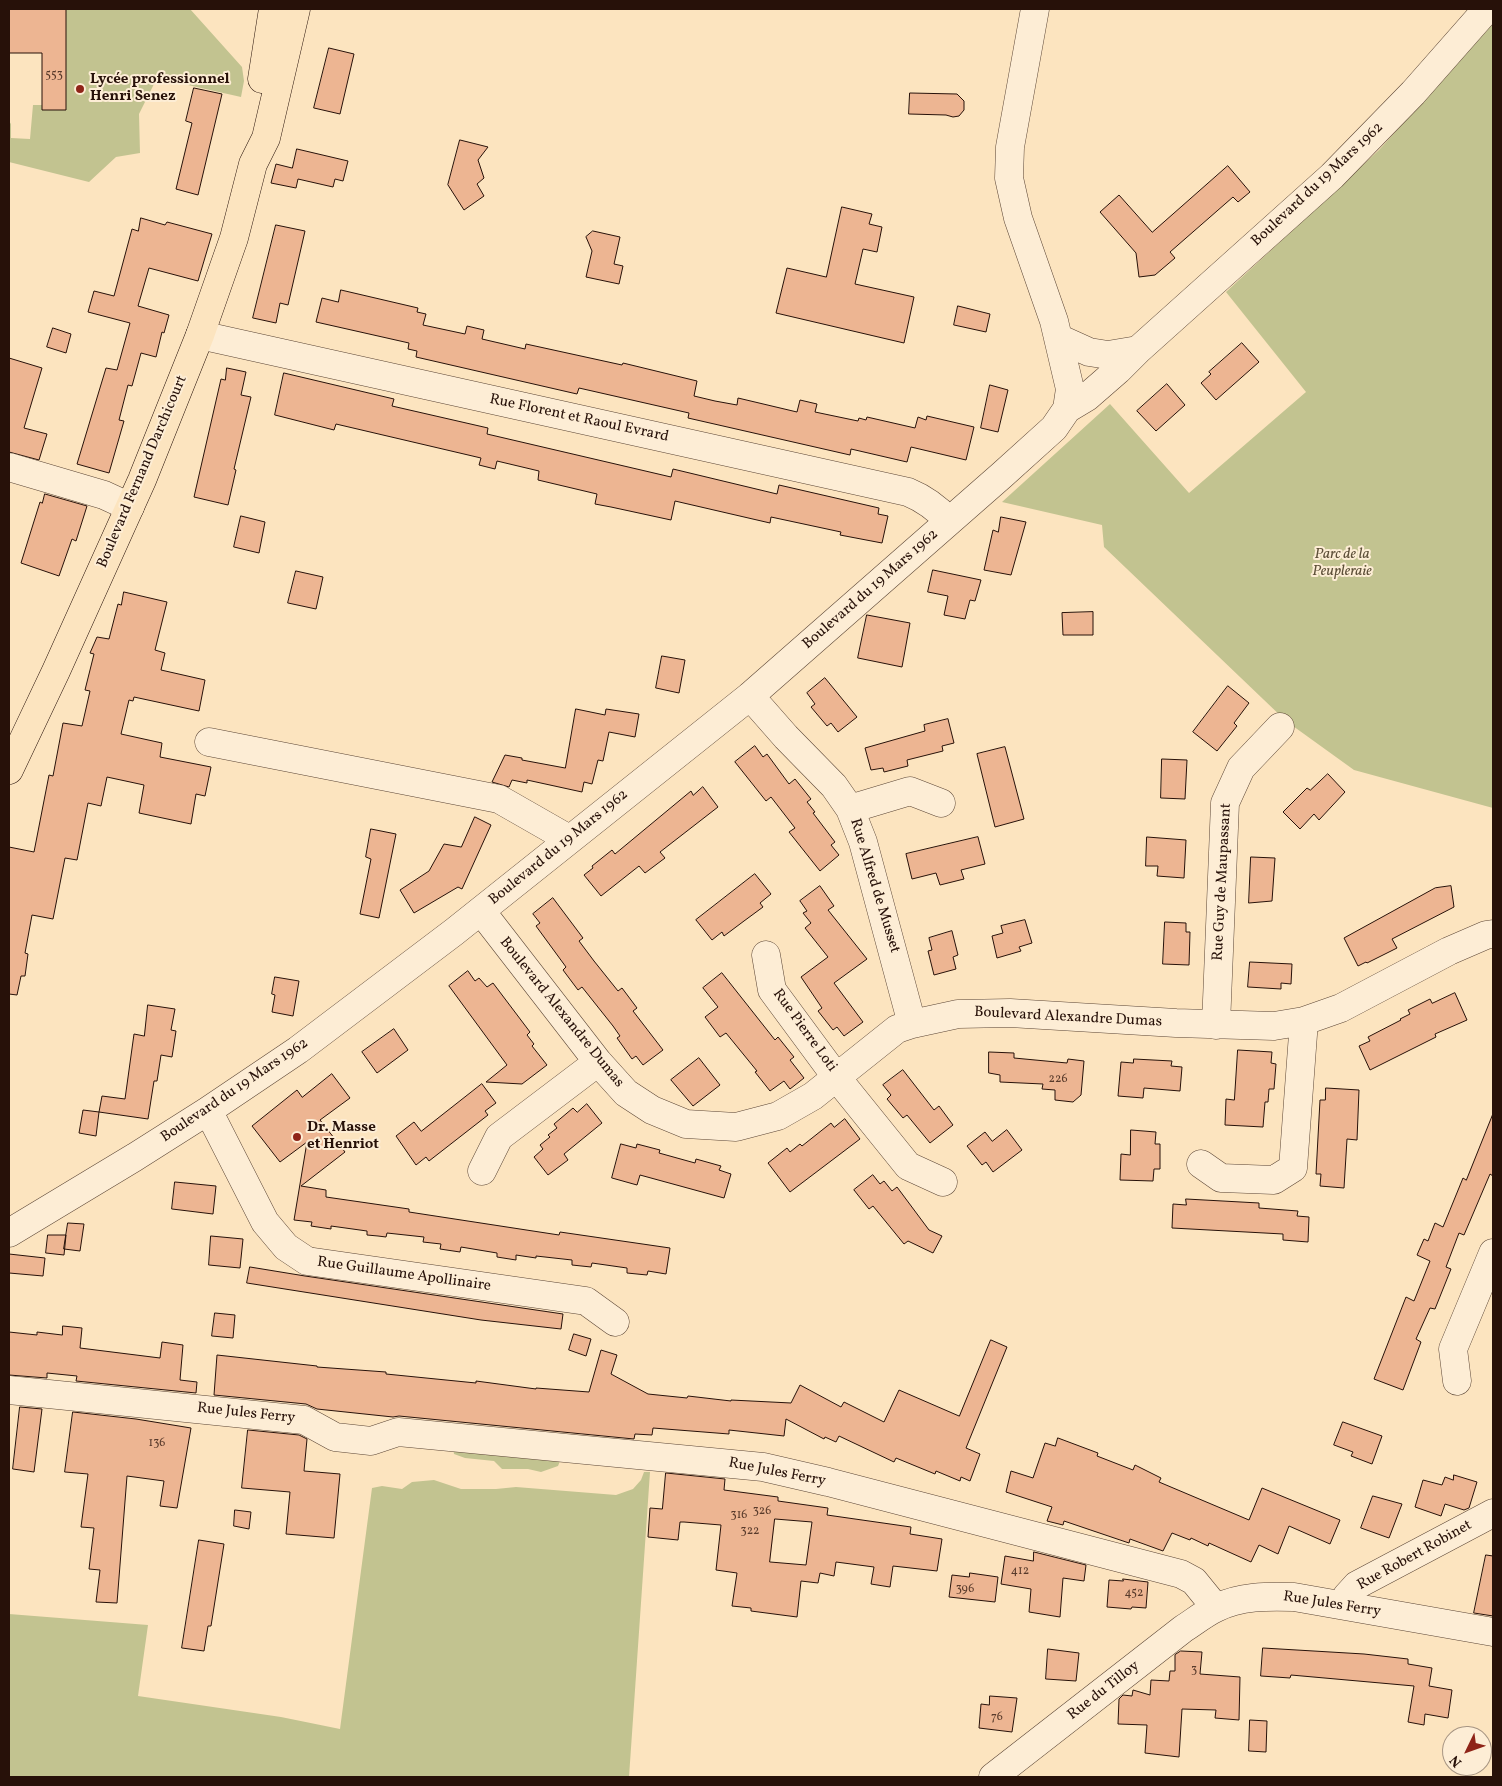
<!DOCTYPE html>
<html>
<head>
<meta charset="utf-8">
<style>
  body { margin:0 }
  #map { position:relative; width:1502px; height:1786px; overflow:hidden; background:#fce4bf; font-family:Vollkorn,serif }
  canvas { display:block }
  .frame { position:absolute; inset:0; border:10px solid #271109; pointer-events:none }
  .north { position:absolute; left:1442px; top:1726px; width:50px; height:50px; box-sizing:border-box; background:#fdedd5; border:1px solid #a79583; border-radius:50%; rotate:228deg; font-size:14px; font-weight:700; line-height:20px; text-align:center; color:#271109 }
  .north::after { content:''; display:block; margin:auto; width:18px; height:22px; background:#8f2418; clip-path:polygon(50% 0,100% 100%,50% 72%,0 100%) }
</style>
</head>
<body>
<div id="map">
<canvas width="1502" height="1786"></canvas>
<div class="frame"></div>
<div class="north">N</div>
</div>
<script>
const ctx = document.querySelector('canvas').getContext('2d');
ctx.lineJoin = 'round';
function fill(path, color) { ctx.fillStyle = color; ctx.fill(path, 'evenodd'); }
function strokePath(path, color, width, dash) { ctx.strokeStyle = color; ctx.lineWidth = width; ctx.lineCap = dash ? 'butt' : 'round'; ctx.setLineDash(dash || []); ctx.stroke(path); }
function drawText(font, color, halo, rows, align = 'center') {
  ctx.font = font + ' Vollkorn,serif'; ctx.lineWidth = 4; ctx.setLineDash([]); ctx.textBaseline = 'middle'; ctx.strokeStyle = halo; ctx.fillStyle = color; for (const [text, x, y, turn = 0] of rows) {
    ctx.save(); ctx.translate(x, y); ctx.rotate((+turn || 0) * Math.PI / 180); ctx.textAlign = isNaN(turn) ? turn : align; if (halo) ctx.strokeText(text, 0, 0); ctx.fillText(text, 0, 0); ctx.restore();
  }
}
fill(new Path2D(`
  M64,9H190L242,67L244,81L241,97L157,78L139,114L140,153L116,157L89,182L9,162V121L11,124V138L30,139L33,105H43V110H61Z
  M1493,24V808L1354,770L1286,721L1104,547L1102,525L1002,502L1110,404L1189,493L1306,392L1226,292L1379,150Z
  M453,1449L560,1461L558,1466L541,1472L528,1469H502L494,1461L465,1458L454,1454Z
  M644,1472H650L629,1777H9V1614L148,1625L138,1696L281,1717L340,1729L372,1488L382,1486L402,1489L412,1482L434,1480L461,1489H496L516,1487L616,1495L633,1489L641,1480Z`), '#c2c390');
const building = new Path2D(`
  M9,9H66V110H42V53H9Z
  M329,48L354,54L340,114L314,108Z
  M194,88L222,94L198,195L176,189L192,123L186,121Z
  M910,93L957,94L964,101V110L959,116L953,117L946,115L909,114Z
  M460,140L488,147L478,160L484,178L477,184L484,196L464,210L448,185Z
  M297,149L348,161L343,181L335,179L333,187L298,179L296,188L271,183L276,164L292,168Z
  M1228,166L1250,192L1238,202L1233,197L1170,252L1175,258L1155,275L1139,277L1136,253L1100,212L1119,195L1152,232Z
  M842,207L872,214L869,224L882,227L877,252L863,249L855,284L914,297L904,343L776,313L787,268L826,277Z
  M141,218L165,225L167,222L212,234L198,281L149,268L138,306L169,315L164,333L162,332L156,357L141,353L132,386L128,385L119,420L124,421L109,473L77,464L106,368L117,370L130,323L88,312L94,291L114,296L132,229L138,231Z
  M276,225L305,231L288,305L280,303L276,323L253,318Z
  M593,231L620,237L614,264L623,266L619,284L586,277L592,251L586,237Z
  M341,290L418,308L417,312L426,314L423,325L465,334L467,326L484,330L482,339L525,349L526,344L622,365L623,363L697,381L694,396L715,401L737,405L738,398L797,412L800,400L817,404L815,412L858,421L859,418L866,420L867,417L915,428L918,417L926,420L927,416L974,427L966,460L911,447L907,462L851,449L850,455L688,418L689,413L579,388L577,394L416,357L417,351L408,349L409,343L316,322L322,298L338,302Z
  M958,306L990,314L986,332L954,325Z
  M53,328L71,334L66,353L47,347Z
  M1242,343L1259,362L1216,400L1201,383L1211,374L1209,372Z
  M9,358L42,368L24,428L47,434L39,460L9,452Z
  M227,368L246,372L241,395L251,397L234,469L236,470L228,505L194,497L221,379L225,380Z
  M284,373L394,399L392,406L488,428L487,434L671,477L673,469L777,494L779,485L879,508L878,514L888,516L882,543L840,535L841,532L771,517L770,523L675,501L671,520L611,507L595,504L597,494L538,480L539,471L497,461L495,469L479,465L481,458L336,424L334,430L275,415Z
  M1167,384L1185,405L1156,431L1137,411Z
  M990,385L1008,390L998,432L981,428Z
  M45,494L87,506L76,541L72,539L59,576L21,563L40,502L42,503Z
  M241,516L265,522L259,553L234,547Z
  M1001,517L1026,522L1011,575L984,570L993,530L998,532Z
  M933,570L981,580L975,601L970,600L965,619L944,615L948,596L928,592Z
  M296,571L323,577L316,609L288,603Z
  M124,592L167,602L155,650L165,653L161,670L205,680L199,711L134,697L133,701L129,700L121,734L162,743L160,757L211,767L205,796L196,794L191,824L139,813L144,785L107,777L101,806L88,803L77,860L65,858L53,919L32,915L25,953L28,954L25,976H21L17,995L9,994V847L34,852L49,775L53,776L63,723L82,726L90,691L85,690L94,654L90,653L97,637L109,639L118,604L121,605Z
  M1093,612V635H1063L1062,613Z
  M867,615L910,623L902,667L858,658Z
  M662,656L685,660L679,693L656,688Z
  M825,678L857,717L838,732L831,723L827,726L811,707L815,704L807,693Z
  M1228,686L1249,703L1234,723L1237,726L1217,751L1193,732Z
  M576,709L605,715L606,709L639,714L635,737L609,732L603,761L598,760L592,784L584,782L582,792L527,780V783L512,780L509,787L492,782L505,755L522,758V760L565,768Z
  M948,719L954,743L942,746L943,751L907,760L908,766L884,772L883,768L871,770L865,748L925,731L924,725Z
  M755,746L763,757L767,754L789,784L795,779L811,799L807,802L815,812L813,813L835,842L831,845L839,855L820,871L789,832L795,828L771,797L766,801L735,762Z
  M1005,747L1024,819L995,827L977,754Z
  M1162,759L1187,760L1185,799L1161,798Z
  M1328,774L1345,792L1319,820L1314,814L1300,829L1283,812L1307,788L1310,790Z
  M703,787L718,807L660,852L665,858L645,873L639,866L601,896L584,875L593,868L592,866L612,850L615,854L691,791L693,795Z
  M475,817L491,825L462,889L458,887L414,913L400,890L429,871L444,844L461,847Z
  M371,829L396,834L379,918L360,914L371,859L366,857Z
  M978,837L985,864L961,870L964,879L940,885L936,873L912,879L906,854Z
  M1147,837L1186,840L1184,878L1157,876L1158,866H1146Z
  M1251,857L1275,858L1272,901L1249,903Z
  M755,874L771,894L760,903L763,907L744,921L724,936L722,932L712,940L696,920Z
  M820,886L834,906L828,910L867,959L834,983L863,1022L844,1036L837,1027L833,1030L818,1011L822,1008L801,977L828,957L805,928L811,923L803,913L807,911L800,901Z
  M1451,886L1454,907L1392,939L1397,948L1367,963L1366,962L1358,966L1344,938L1435,888Z
  M553,898L583,938L579,941L594,961L618,991L622,988L637,1008L633,1011L663,1050L643,1065L636,1056L632,1059L617,1038L620,1036L613,1026L582,987L578,990L563,970L566,967L536,926L540,923L533,914Z
  M1025,920L1032,943L1019,947L1021,951L997,958L992,936L1003,933L1001,926Z
  M1165,922L1186,923V932H1190L1189,965L1163,964Z
  M952,931L958,955L953,957L956,969L934,975L928,951L932,950L929,938Z
  M1250,962L1292,964L1291,984L1281,983V989L1248,987Z
  M468,971L475,981L479,978L487,987L493,983L530,1032L527,1035L534,1044L532,1046L547,1065L522,1084L486,1082L507,1065L449,986Z
  M722,973L775,1040L778,1037L794,1057L790,1060L804,1078L790,1089L784,1081L770,1091L755,1072L757,1071L726,1033L720,1037L705,1017L718,1007L703,988Z
  M275,977L299,981L293,1016L272,1012L275,995L272,994Z
  M1455,993L1467,1020L1435,1034L1436,1037L1370,1070L1359,1046L1370,1041L1368,1037L1401,1020L1400,1019L1410,1014L1408,1010L1430,999L1432,1003Z
  M148,1005L175,1009L171,1030L176,1031L172,1057L161,1055L157,1081H154L148,1119L99,1112L96,1136L79,1133L83,1110L99,1112L102,1096L125,1099L134,1034L144,1036Z
  M394,1029L408,1050L377,1073L362,1052Z
  M1238,1050L1272,1052L1271,1063L1276,1064L1274,1089H1269L1268,1102H1265L1263,1127L1225,1125L1226,1099L1234,1100Z
  M989,1052L1014,1053V1058L1067,1063L1068,1059L1084,1061L1081,1095L1073,1102L1055,1100V1090L1042,1089L1043,1084L1000,1082V1075L989,1073Z
  M699,1058L720,1085L693,1106L671,1080Z
  M1134,1059L1172,1061L1171,1066L1182,1067L1180,1091L1144,1088L1143,1098L1118,1096L1121,1062L1133,1063Z
  M903,1070L934,1110L939,1106L953,1125L930,1143L907,1115L903,1118L887,1099L891,1095L883,1085Z
  M332,1074L350,1098L320,1120L345,1152L301,1186L326,1190V1197L409,1209V1212L559,1235L560,1232L670,1248L666,1274L648,1271L647,1275L627,1273V1268L592,1263L591,1267L572,1265V1260L536,1256V1258L516,1255V1260L497,1257V1253L461,1247L460,1252L440,1249L441,1244L423,1242L424,1237L387,1233L386,1237L378,1236L367,1235V1231L331,1226V1229L311,1226L312,1222L294,1220L307,1142L280,1162L252,1126L297,1090L302,1097Z
  M482,1084L496,1103L485,1111L488,1115L429,1161L426,1157L416,1165L396,1136L414,1122L421,1131Z
  M1326,1088L1359,1090L1357,1140L1347,1139L1344,1188L1320,1186L1321,1174H1316L1320,1100H1325Z
  M587,1104L602,1123L564,1154L568,1160L548,1175L534,1157L543,1149L540,1145L550,1137L548,1135L557,1128L554,1124L573,1108L577,1112Z
  M1493,1114V1176L1490,1174L1464,1235L1459,1233L1446,1267L1451,1269L1435,1309L1430,1308L1416,1339L1421,1342L1403,1390L1374,1379L1406,1297L1414,1301L1430,1261L1417,1255L1424,1239L1428,1241L1435,1223L1443,1227L1463,1178L1466,1180Z
  M845,1119L860,1139L790,1192L768,1163L787,1148L790,1152L800,1144L802,1146L831,1123L834,1127Z
  M1007,1130L1022,1150L993,1172L986,1162L982,1165L967,1146L985,1132L992,1141Z
  M1131,1130L1156,1132L1155,1144H1160V1169H1154L1153,1181L1120,1180L1121,1154L1130,1155Z
  M621,1144L636,1148L637,1144L660,1150L659,1153L695,1163L696,1159L721,1166L719,1170L731,1174L724,1198L640,1175L637,1185L612,1178Z
  M873,1175L880,1184L884,1181L892,1191L897,1187L929,1230L942,1236L933,1253L908,1241L904,1244L873,1206L869,1209L854,1190Z
  M175,1182L216,1186L213,1214L172,1209Z
  M1186,1199L1259,1203V1208L1298,1211L1297,1216L1309,1217L1308,1242L1283,1240V1234L1172,1228L1173,1204L1186,1205Z
  M68,1223L84,1224L80,1251L64,1249Z
  M48,1235H66L64,1255L46,1253Z
  M211,1236L243,1239L240,1268L209,1265Z
  M9,1254L45,1258L43,1276L9,1273Z
  M250,1267L305,1276L563,1314L561,1329L481,1320L247,1283Z
  M215,1313L235,1315L233,1338L212,1336Z
  M63,1326L82,1328L80,1348L160,1358L162,1342L183,1345L180,1380L197,1382L196,1393L76,1381L77,1376L47,1373V1378L9,1375V1332L37,1335V1332L62,1335Z
  M574,1334L591,1339L586,1356L569,1350Z
  M991,1340L1007,1347L966,1448L980,1454L970,1481L961,1477L960,1481L936,1471L935,1474L896,1458L894,1462L839,1436L836,1442L825,1437L824,1439L786,1419L784,1436L729,1430V1434L653,1428L652,1435L635,1434L634,1439L399,1416L393,1417L317,1409L306,1404L214,1395L217,1355L317,1366V1367L386,1372V1374L476,1383V1381L536,1389V1388L589,1392L601,1350L617,1355L611,1374L648,1394L687,1398L688,1396L731,1401V1400L791,1403L800,1385L841,1407L844,1402L884,1422L899,1390L959,1416Z
  M20,1407L42,1409L34,1472L13,1469Z
  M73,1412L136,1419L191,1428L177,1508L160,1506L164,1481L127,1476L117,1603L96,1602L100,1570L89,1569L94,1528L81,1527L88,1474L65,1472Z
  M1343,1422L1382,1436L1372,1464L1351,1456L1353,1452L1334,1445Z
  M248,1430L299,1435L307,1439L304,1471L340,1474L334,1538L286,1534L290,1492L242,1488Z
  M1058,1438L1098,1453L1097,1456L1133,1470L1135,1465L1161,1478L1159,1482L1249,1520L1262,1488L1340,1520L1330,1544L1289,1526L1278,1554L1259,1545L1251,1562L1209,1543L1208,1546L1191,1538L1190,1540L1172,1533L1163,1551L1130,1539L1129,1543L1064,1521L1063,1525L1047,1521L1052,1507L1006,1492L1011,1471L1033,1478L1045,1443L1055,1446Z
  M666,1473L725,1479L724,1490L778,1497V1501L828,1508L827,1515L911,1527L910,1534L942,1539L937,1571L893,1566L890,1587L871,1584L874,1567L836,1562L834,1576L820,1573L818,1583L801,1581L797,1617L751,1611V1608L732,1606L737,1573L716,1570L721,1525L684,1522H680L678,1540L648,1537L650,1508L662,1509ZM775,1519L812,1522L806,1565L770,1562Z
  M1454,1475L1477,1482L1469,1508L1464,1510L1445,1504L1441,1516L1415,1507L1423,1480L1442,1485L1445,1477L1453,1480Z
  M1373,1496L1402,1504L1389,1538L1361,1528Z
  M235,1510L251,1512L249,1529L234,1526Z
  M199,1540L224,1544L211,1626H208L204,1651L182,1648Z
  M1034,1552L1086,1565L1084,1581L1063,1578L1060,1617L1029,1612L1031,1589L1001,1584L1005,1556L1033,1561Z
  M1486,1555L1493,1556V1616L1474,1613Z
  M970,1573L998,1577L995,1602L949,1597L952,1575L969,1577Z
  M1123,1579L1148,1582L1146,1608L1132,1607L1131,1609L1107,1607L1109,1580L1123,1581Z
  M1263,1648L1364,1654L1408,1659V1664L1432,1668L1429,1686L1452,1690L1448,1718L1425,1714L1424,1725L1408,1722L1414,1686L1291,1675L1290,1678L1261,1676Z
  M1048,1649L1079,1653L1076,1681L1046,1679Z
  M1181,1651L1202,1652L1200,1674L1240,1677L1239,1720L1215,1718L1216,1710L1182,1709L1179,1757L1145,1753L1147,1725L1118,1724L1119,1699L1123,1695L1132,1696L1133,1690L1150,1695L1151,1680L1169,1681L1170,1671H1175V1655Z
  M990,1696L1017,1698L1012,1732L979,1728L981,1704L989,1705Z
  M1250,1720L1267,1721L1266,1752L1249,1751Z`);
fill(building, '#edb592');
strokePath(building, '#271109', 1);
const minor = new Path2D(`
  M1035,9L1010,147L1009,178L1018,218L1054,321L1070,389L1067,409
  M200,335L908,492C925,499 937,508 949,521
  M1058,338L1089,352L1108,355L1138,350
  M9,467L104,495L130,507
  M750,696L786,737L834,786L850,809L863,842L912,1024
  M209,742L499,799L569,839
  M850,809L910,791L941,803
  M481,911L598,1062L626,1093L652,1110L686,1124L736,1127L778,1116L813,1096L897,1029L912,1024L958,1014L1010,1013L1176,1023L1274,1026L1304,1021L1341,1008L1449,951L1486,935L1493,934
  M766,955L772,990L837,1078L908,1166L943,1182
  M1216,1025L1225,803L1241,768L1280,727
  M206,1112L214,1122L265,1222L286,1247L307,1261L586,1301L615,1322
  M1201,1164L1221,1178L1274,1180L1293,1168L1304,1021
  M482,1171L499,1137L598,1062
  M9,1233L135,1157L206,1112L298,1050L454,932L750,696L1002,475L1054,428L1067,409L1087,397L1118,370L1138,350L1332,176L1413,93L1487,9
  M1457,1381L1453,1349L1493,1253
  M9,1390L304,1420L335,1437L371,1441L398,1432L763,1467L828,1482L1181,1574L1194,1581L1216,1608
  M1343,1605L1347,1596L1357,1585L1493,1513
  M993,1777L1183,1629C1194,1622 1205,1613 1216,1608C1240,1596 1268,1596 1294,1597L1493,1632`);
const major = new Path2D(`
  M262,79L273,9
  M9,770L56,671L142,480L200,335L234,238L253,164L266,138L296,9`);
strokePath(minor, '#5c4636', 29);
strokePath(major, '#271109', 29);
strokePath(minor, '#fdedd5', 28);
strokePath(major, '#fce4bf', 28);
for (const [x, y, r, color] of [
  [80,89,5,"#8f2418"],
  [297,1137,5,"#8f2418"]
]) { const dot = new Path2D(); dot.arc(x, y, r, 0, 2 * Math.PI); ctx.fillStyle = color; ctx.fill(dot); strokePath(dot, '#fdedd5', 2); }
drawText('12px', '#583a2b', null, [
  ["553",54,76],
  ["226",1058,1080],
  ["136",157,1444],
  ["326",762,1512],
  ["316",739,1516],
  ["322",750,1532],
  ["412",1020,1572],
  ["396",965,1590],
  ["452",1134,1594],
  ["3",1194,1671],
  ["76",997,1718]
]);
drawText('bold 15px', '#271109', '#fdedd5', [
  ["Lycée professionnel",90,80],
  ["Henri Senez",90,97],
  ["Dr. Masse",307,1128],
  ["et Henriot",307,1145]
], 'left');
drawText('15px', '#271109', '#fdedd5', [
  ["Boulevard du 19 Mars 1962",1318,185,-43],
  ["Rue Florent et Raoul Evrard",579,419,12],
  ["Boulevard Fernand Darchicourt",143,472,-67],
  ["Boulevard du 19 Mars 1962",871,590,-41],
  ["Boulevard du 19 Mars 1962",559,848,-39],
  ["Rue Guy de Maupassant",1223,882,-87],
  ["Rue Alfred de Musset",874,886,73],
  ["Boulevard Alexandre Dumas",561,1013,51],
  ["Boulevard Alexandre Dumas",1068,1018,3],
  ["Rue Pierre Loti",804,1031,54],
  ["Boulevard du 19 Mars 1962",235,1091,-34],
  ["Rue Guillaume Apollinaire",404,1275,8],
  ["Rue Jules Ferry",246,1414,6],
  ["Rue Jules Ferry",777,1473,11],
  ["Rue Robert Robinet",1415,1556,-29],
  ["Rue Jules Ferry",1332,1605,9],
  ["Rue du Tilloy",1104,1691,-38]
]);
drawText('italic 15px', '#5d4f38', '#fdedd5', [
  ["Parc de la",1342,555],
  ["Peupleraie",1342,572]
]);
</script>
</body>
</html>
